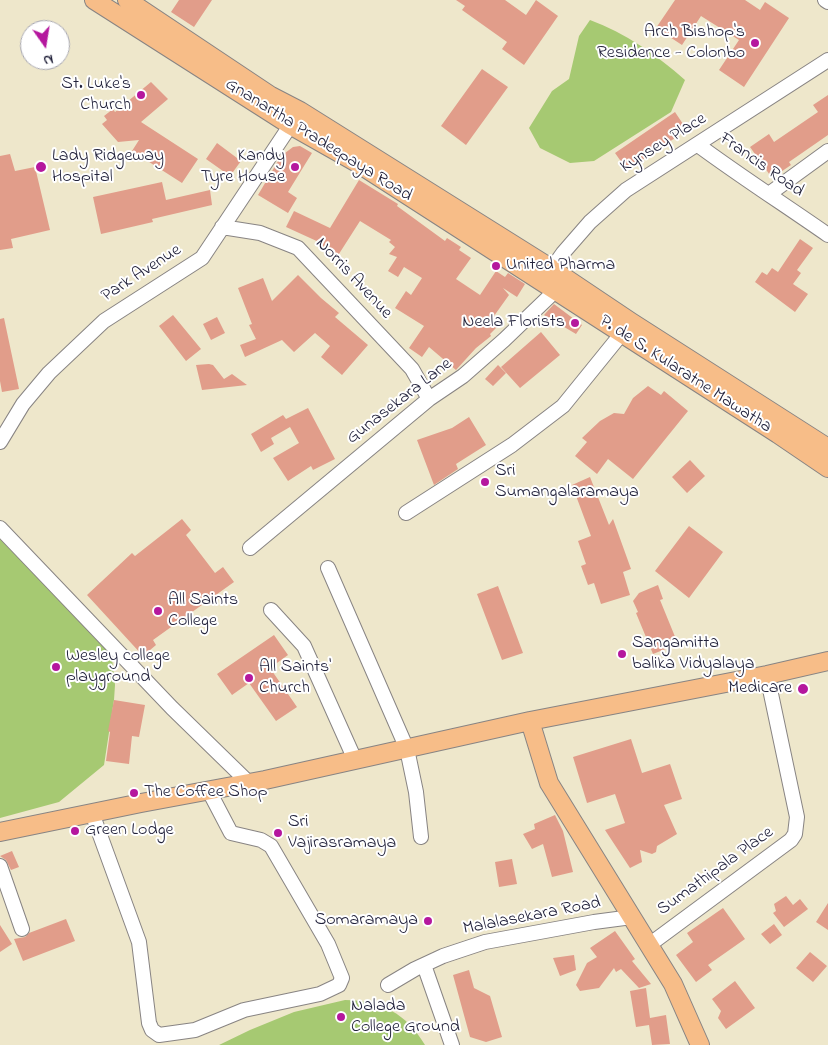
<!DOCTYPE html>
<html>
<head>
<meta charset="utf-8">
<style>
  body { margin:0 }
  #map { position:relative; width:828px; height:1045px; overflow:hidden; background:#eee7cb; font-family:"Indie Flower",sans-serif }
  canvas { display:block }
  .north { position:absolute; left:20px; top:20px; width:50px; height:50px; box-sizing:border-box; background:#fff; border:1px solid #a7a7b1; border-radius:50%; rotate:167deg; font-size:14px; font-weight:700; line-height:20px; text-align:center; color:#22223b }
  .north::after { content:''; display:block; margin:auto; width:18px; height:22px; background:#b5179e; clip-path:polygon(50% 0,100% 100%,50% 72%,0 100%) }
</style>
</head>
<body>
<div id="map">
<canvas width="828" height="1045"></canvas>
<div class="north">N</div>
</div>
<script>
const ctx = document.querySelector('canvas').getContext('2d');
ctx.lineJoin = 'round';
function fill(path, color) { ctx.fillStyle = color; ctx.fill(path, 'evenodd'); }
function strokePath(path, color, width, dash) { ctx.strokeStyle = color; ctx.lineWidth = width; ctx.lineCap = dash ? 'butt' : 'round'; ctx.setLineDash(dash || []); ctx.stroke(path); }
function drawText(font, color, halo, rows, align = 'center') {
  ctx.font = font + ' "Indie Flower",sans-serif'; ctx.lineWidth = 4; ctx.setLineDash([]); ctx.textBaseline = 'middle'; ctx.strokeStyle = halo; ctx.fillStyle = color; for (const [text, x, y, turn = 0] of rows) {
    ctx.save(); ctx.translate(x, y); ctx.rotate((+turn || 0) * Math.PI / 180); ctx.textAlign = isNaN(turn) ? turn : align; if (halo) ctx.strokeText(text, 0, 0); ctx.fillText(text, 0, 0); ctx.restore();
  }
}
fill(new Path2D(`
  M590,20C625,33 657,55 685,80L671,112L594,161L570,163L540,148L529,128L552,91L569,79L579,36Z
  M0,532L111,649L115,685L114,700L104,765L59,802L0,818Z
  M345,1000C381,1000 407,1014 425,1045H219L250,1030L294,1012Z`), '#a6c972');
fill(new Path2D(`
  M179,0H212L194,27L171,12Z
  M456,0H505L526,15L536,0L558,16L524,65L502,49L507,42L462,10L465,6Z
  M675,0H745L760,10L765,2L789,18L744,87L719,70L739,40L701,16L682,45L656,28Z
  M482,69L508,87L466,145L441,126Z
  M151,82L168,99L141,122L198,159L182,183L132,151L139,140L118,142L102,124L107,120L104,116L113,109L115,112Z
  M828,95V135L789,162L791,165L772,178L750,147L769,134L774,142L818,112L813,105Z
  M675,112L687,130L627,170L615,153Z
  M217,143L241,161L230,176L206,159Z
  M300,146L312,153L288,192L297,198L288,213L258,195L281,156L293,147Z
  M10,154L15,171L35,167L50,230L11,239L13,248L0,250V156Z
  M359,180L398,204L397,206L445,241L447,238L461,247L459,250L471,258L456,279L480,295L496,271L505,277L508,273L525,284L517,297L503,288L509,295L494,316L501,323L490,334L491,336L476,348L456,370L429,347L422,357L409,348L424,326L395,308L406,291L411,295L422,278L404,267L398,277L388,271L397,257L389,254L395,247L389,242L391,240L360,221L337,257L319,245L321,243L286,227L294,211L330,228Z
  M162,182L166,200L210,190L212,205L152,219L153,222L101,234L93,197Z
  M800,239L813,248L797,270L801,273L793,284L808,294L795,312L755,282L762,272L767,275L772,268L778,272Z
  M298,275L321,298L339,313L335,317L368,345L342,375L321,357L330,346L315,333L294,352L282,340L245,357L240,345L256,339L249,325L252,324L238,288L263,278L272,301Z
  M554,304L582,325L576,334L544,315Z
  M173,315L201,349L186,361L159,326Z
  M217,317L225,333L211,340L203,324Z
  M4,318L19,389L2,392L0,381V319Z
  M541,332L560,355L520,388L501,367Z
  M209,364L213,365L224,379L232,374L247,385L202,390L196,365Z
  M498,365L506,373L493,386L485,379Z
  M648,386L661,395L664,391L688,411L633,479L608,459L597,474L575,456L587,442L582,438L600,421L614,413L624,414L633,398Z
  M308,408L335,459L313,470L311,466L288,481L273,458L299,443L290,427L271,438L274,444L261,452L251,434L283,415L286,419Z
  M469,417L486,445L456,464L458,469L434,485L417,440L452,428Z
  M690,460L705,476L687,493L672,477Z
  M590,477L609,525L613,519L631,569L623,572L630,595L601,604L594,583L588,585L581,566L586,564L578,541L591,536L572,485Z
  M182,519L191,530L186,535L215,573L223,567L234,582L153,640L156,645L143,656L87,595L132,553L135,556Z
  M689,526L723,552L689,598L655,571Z
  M658,585L663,599L660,600L678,644L653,654L636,613L638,612L633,601L639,593Z
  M498,586L523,653L502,660L477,594Z
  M274,635L288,655L270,668L297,707L276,721L249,683L232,695L217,674Z
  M114,700L145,705L139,737L132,736L129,764L106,761L110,732L108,731Z
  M631,739L642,773L670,764L682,799L664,805L677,834L657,846L656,852L652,854L640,850L642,862L630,868L605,830L625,823L615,794L587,803L573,757Z
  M555,815L563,831L573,872L552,877L543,844L532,849L523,834L535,829L534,824Z
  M12,851L19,867L11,870L6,860L0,856Z
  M512,859L517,884L499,887L495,862Z
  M786,896L793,905L800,899L808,909L784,927L773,913L776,911L774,904Z
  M828,903V930L816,922Z
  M723,908L745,939L708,965L712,970L696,982L676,955L693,942L687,933Z
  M66,919L75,941L23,961L14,939L25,937L29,933Z
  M774,924L782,935L770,944L761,934Z
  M0,925L12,944L0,952Z
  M615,931L635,959L632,961L651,984L639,988L621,969L616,972L614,968L599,988L580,991L576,985L587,963L597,957L590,948Z
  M810,952L827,966L813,982L796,968Z
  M574,955L576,970L560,976L553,958Z
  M469,970L474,988L490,996L502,1037L486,1042L470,1037L453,975Z
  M735,981L755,1008L726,1029L718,1018L721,1011L712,999Z
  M646,988L650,1018L666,1015L670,1044L652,1045L649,1025L636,1027L630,991Z`), '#e19d8a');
const minor = new Path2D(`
  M825,0L828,2
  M698,145C740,176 785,205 828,235
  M769,194L828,151
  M222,227L260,233L298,248L412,369L429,399
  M546,277L563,253L590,222L626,190L828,60
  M0,442L23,404L49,373L104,321L202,258L296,117
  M406,513L512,445L563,406L627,327
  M0,528L172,708L249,783
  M250,548L429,399L463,376L504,340L554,292L561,282
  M328,568L407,749L416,792L421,837
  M271,610L304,646L355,760
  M92,813L139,942L149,1023L152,1030L159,1035L195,1030L244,1010L320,994L339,985L342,978L328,944L271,846L261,840L231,833L209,791
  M0,866L22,929
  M649,945L791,840L795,834L797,817L767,675
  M424,965L452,1045
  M388,985L415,969L443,956L485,942L594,922L632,917`);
const major = new Path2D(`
  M94,0L290,125L359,164L778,434L828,468
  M127,0L271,96L300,111L552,269L631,322L828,448
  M530,721L549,783L673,984L700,1045
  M0,832L141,803L265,780L530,721L767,675L828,661`);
strokePath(minor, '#888483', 16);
strokePath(major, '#888483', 20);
strokePath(minor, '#fff', 14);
strokePath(major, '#f7bd88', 18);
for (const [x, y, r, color] of [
  [755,43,5,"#b5179e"],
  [141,95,5,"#b5179e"],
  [41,167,6,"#b5179e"],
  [295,167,5,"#b5179e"],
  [496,266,5,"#b5179e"],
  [575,323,5,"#b5179e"],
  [485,482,5,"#b5179e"],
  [158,611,5,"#b5179e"],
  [622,654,5,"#b5179e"],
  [56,667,5,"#b5179e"],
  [249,678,5,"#b5179e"],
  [803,689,6,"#b5179e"],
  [134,793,5,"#b5179e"],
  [75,831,5,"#b5179e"],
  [278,833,5,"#b5179e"],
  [428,921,5,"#b5179e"],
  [341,1017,5,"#b5179e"]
]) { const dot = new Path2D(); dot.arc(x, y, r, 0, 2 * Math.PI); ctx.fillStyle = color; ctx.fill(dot); strokePath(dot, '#fff', 2); }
drawText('18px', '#22223b', '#fff', [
  ["Arch Bishop's",745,33,"right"],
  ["Residence - Colonbo",745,54,"right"],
  ["St. Luke's",131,85,"right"],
  ["Church",131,106,"right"],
  ["Lady Ridgeway",52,157],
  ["Hospital",52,178],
  ["Kandy",285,157,"right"],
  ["Tyre House",285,178,"right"],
  ["United Pharma",506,266],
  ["Neela Florists",565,323,"right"],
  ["Sri",495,472],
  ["Sumangalaramaya",495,493],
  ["All Saints",168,601],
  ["College",168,622],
  ["Sangamitta",632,644],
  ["balika Vidyalaya",632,665],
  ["Wesley college",66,657],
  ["playground",66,678],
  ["All Saints'",259,668],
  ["Church",259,689],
  ["Medicare",792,689,"right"],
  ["The Coffee Shop",144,793],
  ["Sri",288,823],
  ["Vajirasramaya",288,844],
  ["Green Lodge",85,831],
  ["Somaramaya",418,921,"right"],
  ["Nalada",351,1007],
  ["College Ground",351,1028]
], 'left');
drawText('18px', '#22223b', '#fff', [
  ["Gnanartha Pradeepaya Road",318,141,32],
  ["Kynsey Place",664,144,-32],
  ["Francis Road",761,166,35],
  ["Park Avenue",142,274,-33],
  ["Norris Avenue",353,279,47],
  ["P. de S. Kularatne Mawatha",685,375,33],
  ["Gunasekara Lane",400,402,-38],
  ["Sumathipala Place",716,872,-36],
  ["Malalasekara Road",532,917,-11]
]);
</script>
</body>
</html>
